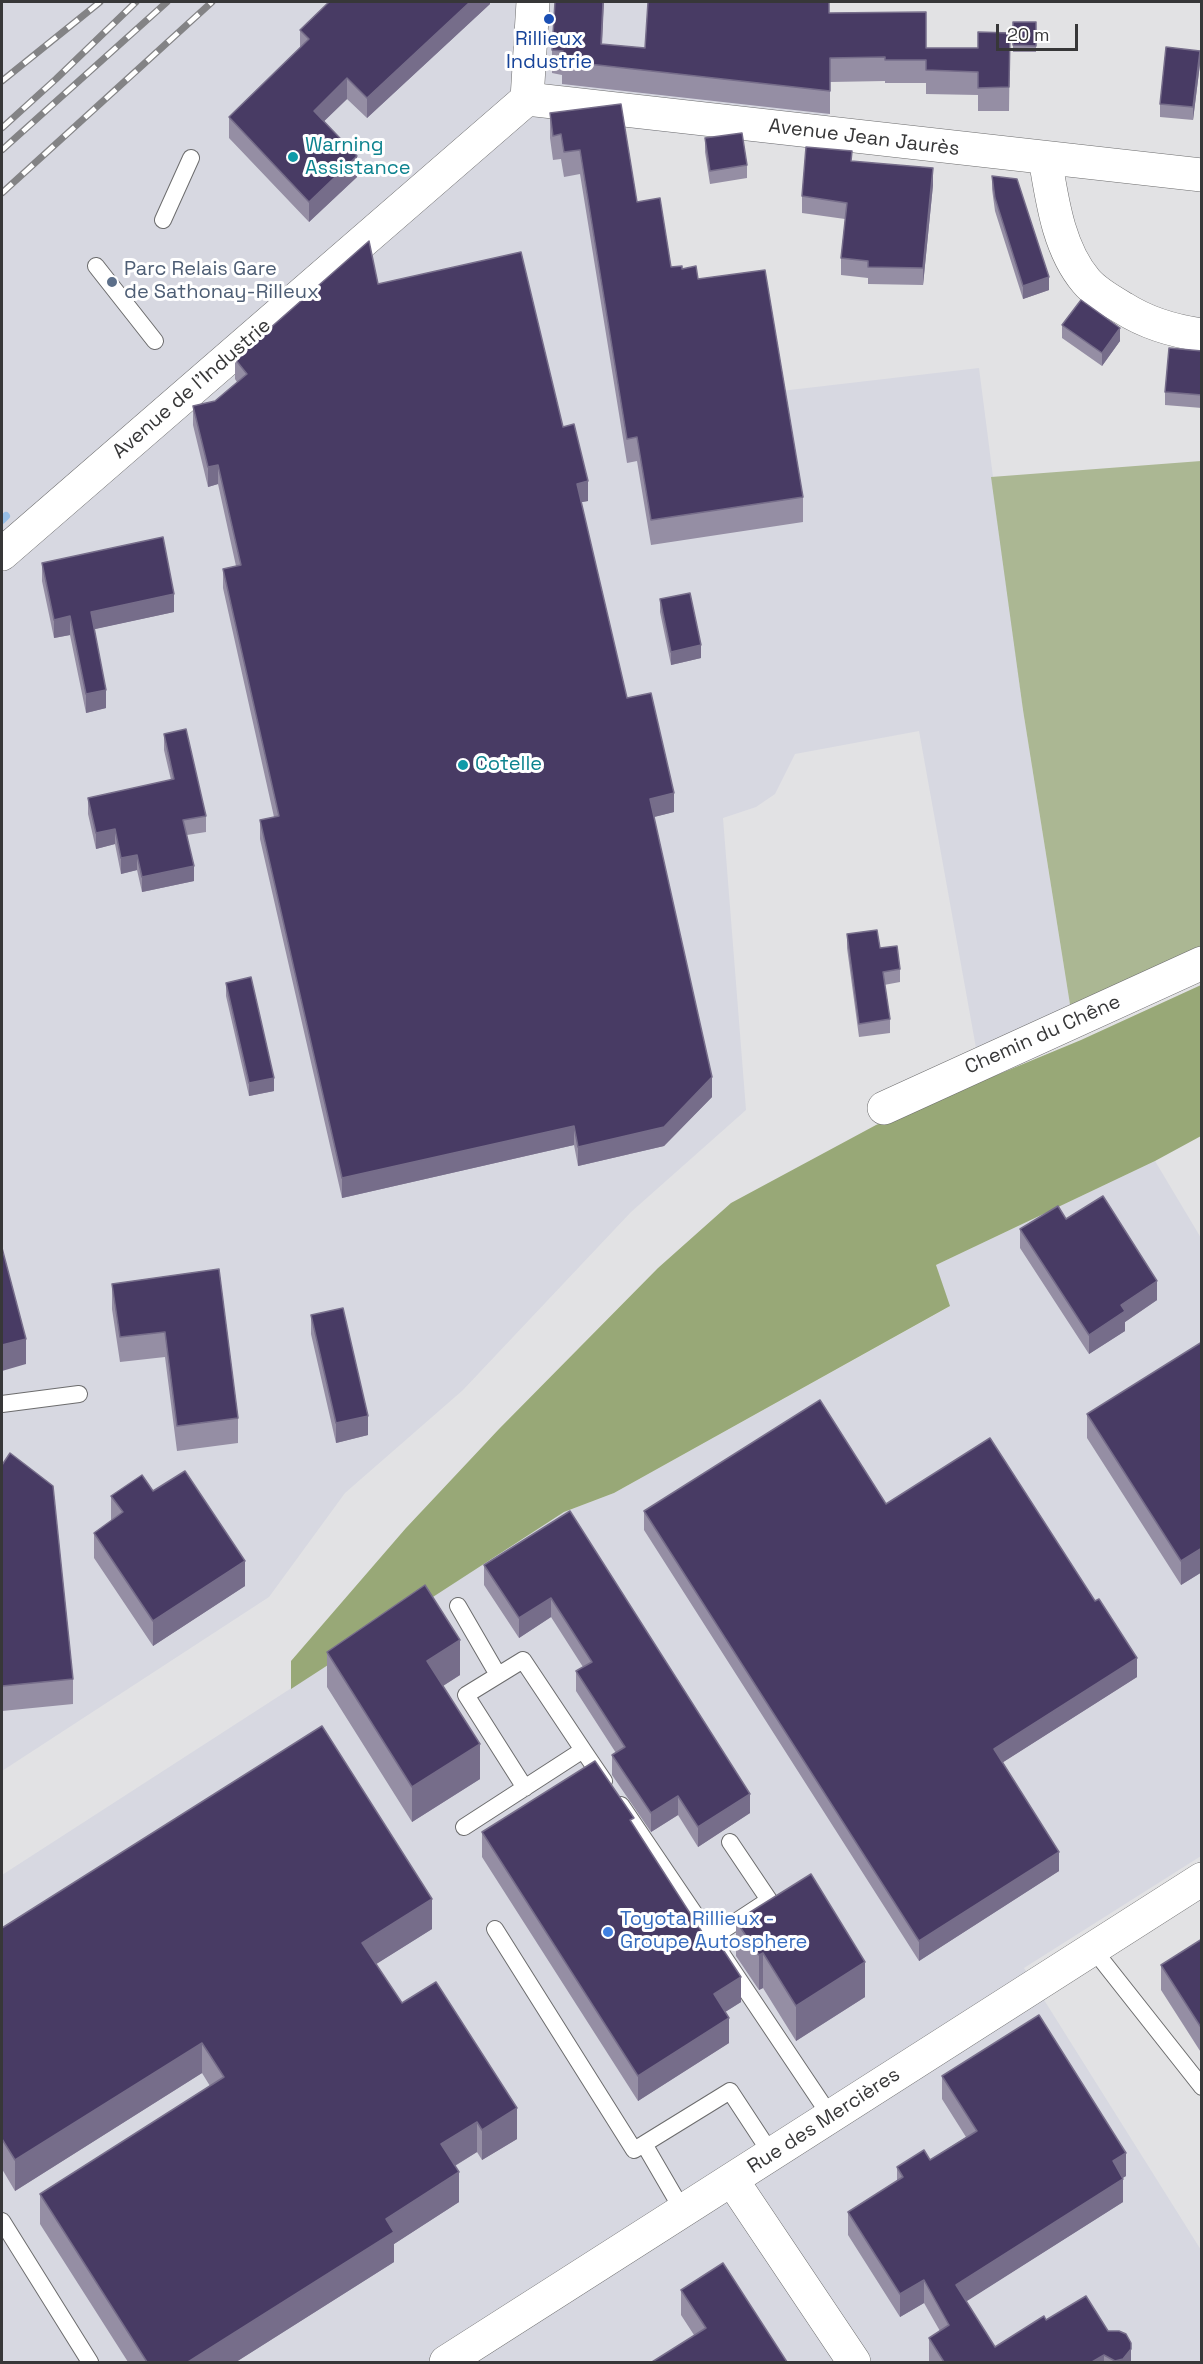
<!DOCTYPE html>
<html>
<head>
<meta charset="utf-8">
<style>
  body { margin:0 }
  #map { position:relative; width:1203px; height:2364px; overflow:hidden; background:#e2e2e4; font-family:"Space Grotesk",sans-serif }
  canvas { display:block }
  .frame { position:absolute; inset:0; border:3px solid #373738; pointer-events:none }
  .scale { position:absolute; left:996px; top:24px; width:82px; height:27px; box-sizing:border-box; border:3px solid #373738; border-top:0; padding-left:8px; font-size:18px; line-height:21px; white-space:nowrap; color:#373738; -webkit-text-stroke:4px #fff; paint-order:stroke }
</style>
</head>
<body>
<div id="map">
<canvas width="1203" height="2364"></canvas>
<div class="frame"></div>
<div class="scale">20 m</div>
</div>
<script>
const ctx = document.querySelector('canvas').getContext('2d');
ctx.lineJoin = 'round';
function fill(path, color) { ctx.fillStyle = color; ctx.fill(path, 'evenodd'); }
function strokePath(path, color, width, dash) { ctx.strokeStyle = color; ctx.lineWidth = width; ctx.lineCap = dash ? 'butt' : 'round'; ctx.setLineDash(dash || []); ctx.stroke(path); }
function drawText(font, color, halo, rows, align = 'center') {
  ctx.font = font + ' "Space Grotesk",sans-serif'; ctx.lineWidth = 6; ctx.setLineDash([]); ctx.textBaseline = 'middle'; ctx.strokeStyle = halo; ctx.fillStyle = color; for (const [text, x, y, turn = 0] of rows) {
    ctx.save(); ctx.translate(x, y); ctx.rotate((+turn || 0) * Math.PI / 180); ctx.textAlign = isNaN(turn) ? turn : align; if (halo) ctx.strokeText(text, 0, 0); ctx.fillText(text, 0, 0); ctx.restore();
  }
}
fill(new Path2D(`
  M2,2H825L828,121L823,150L621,127L646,285L781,391L979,368L1023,710L1072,1017L978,1059L919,731L795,754L775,794L756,807L723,818L746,1110L631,1212L463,1390L345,1493L269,1597L2,1771Z
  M1155,1161L1201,1238V1856L1024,1968L1201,2250V2362H2V1875L564,1512L614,1493L949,1307L936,1265Z`), '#d7d8e1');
fill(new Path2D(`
  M1201,461V950L1072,1017L1023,710L991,477Z`), '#abb793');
fill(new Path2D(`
  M1201,985V1136L1155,1161L936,1265L950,1306L614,1493L564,1512L291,1689V1661L406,1528L499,1429L658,1268L731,1203L876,1125L1081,1040Z`), '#98a877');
strokePath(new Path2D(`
  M2,520L6,516`), '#98bfe6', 8);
const service = new Path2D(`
  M163,220L191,158
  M96,266L155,341
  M2,1404L79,1394
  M458,1606L498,1675
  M525,1788L466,1695L523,1660L583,1750
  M621,1805L711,1938
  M464,1827L583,1750L604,1781
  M730,1842L769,1900L711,1938L831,2117
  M495,1929L634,2150L644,2144
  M1093,1949L1202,2087
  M683,2211L644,2144L730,2091L772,2155
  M2,2221L90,2362`);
const minor = new Path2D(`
  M527,99L1202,175
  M1045,158C1052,199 1058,248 1086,281C1095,292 1111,301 1123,308C1148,324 1173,331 1202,335
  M884,1108L1202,963
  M732,2180L854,2362`);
const tertiary = new Path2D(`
  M2,554L527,99L533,2
  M446,2362L1202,1879`);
strokePath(service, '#6c6c6d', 18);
strokePath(minor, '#6c6c6d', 34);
strokePath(tertiary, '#6c6c6d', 34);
strokePath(service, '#fff', 16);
strokePath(minor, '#fff', 33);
strokePath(tertiary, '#fff', 33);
const rail = new Path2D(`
  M2,81L100,2
  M2,128L56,79L136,2
  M2,150L167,2
  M2,193L212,2`);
strokePath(rail, '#838385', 7);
strokePath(rail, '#fff', 4.5, [14]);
fill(new Path2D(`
  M490,2V4L367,118L347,99L324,121L357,177L309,222L229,138V117L300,49V30Z
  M829,13L926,48H978L1010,33L1009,111H978V95L926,94V83H885V81L830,82V114L562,84V75L552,73V50L602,44L645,48Z
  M1013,22H1036V52H1013Z
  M1200,64L1193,120L1160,117V104Z
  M550,113L637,202L671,267L682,269L698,279L803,497V522L651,545L637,461L627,463L580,174L564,177L561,159L553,160L550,138Z
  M705,138L747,165V178L710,184L705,152Z
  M852,161L933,185L923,285L868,284V278L841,275V258L845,219L802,213V196Z
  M992,176L1049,290L1023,299L995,211L992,189Z
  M378,284L563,427L588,501L581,502L627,698L674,812L654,817L712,1097L664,1146L578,1166L574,1145L342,1198L260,839V820L274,817L223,588V569L236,566L218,484L208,487L193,425V406L215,401L237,382L235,379V359Z
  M1062,325L1120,341L1102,366L1062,338Z
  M1202,351V408L1165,405V392Z
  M42,563L174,612L94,629L106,708L86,713L70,635L54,638L42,581Z
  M660,599L701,658L671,665L660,612Z
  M164,734L206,816V832L187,835L194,881L142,892L137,870L121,874L115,844L96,849L88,814V798L171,780L164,750Z
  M847,934L880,948L900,969V982L884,985L890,1019V1033L859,1037L847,948Z
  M226,983L274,1091L249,1096L226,996Z
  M1066,1219L1157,1300L1125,1322V1331L1089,1354L1020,1248V1229Z
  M219,1269L238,1418V1443L177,1451L165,1357L120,1362L112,1309V1284Z
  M311,1315L368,1435L336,1443L311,1334Z
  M1202,1342V1572L1181,1585L1087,1438V1414Z
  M2,1465L73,1679V1704L2,1711Z
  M153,1491L245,1586L153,1646L94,1558V1533L111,1521V1496Z
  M886,1504L1137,1677L1003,1762L1059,1871L919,1961L644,1530V1511Z
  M570,1511L750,1813L698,1847L678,1815L651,1832L612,1775V1755L616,1753L576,1691V1671L583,1667L551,1617L519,1638L484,1585V1565Z
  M327,1652L460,1675L443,1686L480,1779L412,1822L327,1687Z
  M634,1826L741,2002L725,2012L729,2043L638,2101L482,1857V1832Z
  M736,1921L865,1997L796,2041L763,1988L759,1990L736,1956Z
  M2,1928L432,1929L376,1964L402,2003L517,2139L482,2160L477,2152L455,2166L459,2202L394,2244V2262L236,2362H128L40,2224V2194L210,2086L202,2073L15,2191L2,2169Z
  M1202,1939V2054L1161,1990V1965Z
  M942,2076L1126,2176L1122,2178L1123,2202L966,2301L995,2347L1046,2320L1108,2331L1131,2362H929V2338L940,2331L924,2303L900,2317L848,2235V2212L897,2181V2167L930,2160L966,2137L942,2099Z
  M681,2290L787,2362L694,2335L681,2315Z`), '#958ea4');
fill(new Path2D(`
  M470,2H490V4L367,118V98Z
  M603,2H604L601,67V44Z
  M1200,51V64L1193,120V107Z
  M347,78V99L314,131V111Z
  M357,156V177L309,222V202Z
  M933,168V185L923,285V268Z
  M1049,277V290L1023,299V286Z
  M1120,328V341L1102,366V353Z
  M218,465V484L208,487V467Z
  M588,481V501L577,503V484Z
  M174,594V612L91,630V612Z
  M70,616V635L54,638V620Z
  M701,645V658L671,665V652Z
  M106,690V708L86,713V694Z
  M674,793V812L650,818V799Z
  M115,829V844L96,849V833Z
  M137,855V870L121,874V858Z
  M194,866V881L142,892V877Z
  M712,1077V1097L664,1146L578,1166V1147Z
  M274,1078V1091L249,1096V1083Z
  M574,1126V1145L342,1198V1178Z
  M1157,1281V1300L1125,1322V1331L1089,1354V1335L1121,1305Z
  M26,1339V1364L2,1371V1345Z
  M368,1416V1435L336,1443V1423Z
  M1202,1548V1572L1181,1585V1561Z
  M245,1561V1586L153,1646V1621Z
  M551,1598V1617L519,1638V1618Z
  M460,1640V1675L427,1696V1661Z
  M1137,1658V1677L994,1768V1749Z
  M480,1744V1779L412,1822V1787Z
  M750,1794V1813L698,1847V1827Z
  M678,1796V1815L651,1832V1813Z
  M1059,1852V1871L919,1961V1941Z
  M432,1899V1929L362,1973V1943Z
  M763,1953V1988L759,1990V1955Z
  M865,1962V1997L796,2041V2006Z
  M741,1977V2002L714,2019V1994Z
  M729,2018V2043L638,2101V2076Z
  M202,2043V2073L15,2191V2160Z
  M517,2108V2139L482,2160V2130Z
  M477,2122V2152L441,2174V2144Z
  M1126,2153V2176L1113,2184V2161Z
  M459,2172V2202L394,2244V2262L236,2362H188L386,2219Z
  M1123,2179V2202L956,2308V2285Z
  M924,2280V2303L900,2317V2294Z
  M1131,2343V2362H1115V2361Z
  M1104,2355V2362H1092Z`), '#766d8a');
const building = new Path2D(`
  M329,2H470L367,98L347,78L314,111L357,156L309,202L229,117L309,39L300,30Z
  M555,2H603L601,44L645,48L648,2H829V13L926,12V48H978V32L1010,33L1009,87L978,88V72L926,70V60H885V57L830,58V91L562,61L563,51L552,50Z
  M1013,22H1036V46L1013,45Z
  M1166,47L1200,51L1193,107L1160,104Z
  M621,104L637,202L660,198L671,267L682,266V269L696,266L698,279L765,270L803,497L651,520L637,437L627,439L580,150L564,152L561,134L553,136L550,113Z
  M742,133L747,165L710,171L705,138Z
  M806,147L852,151L851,161L933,168L923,268L868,267V261L841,258L847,203L802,196Z
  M992,176L1017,179L1049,277L1023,286L995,198Z
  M369,241L378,284L521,252L563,427L574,424L588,481L577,484L627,698L651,693L674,793L650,799L712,1077L664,1127L578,1147L574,1126L342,1178L260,820L279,816L223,569L241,565L218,465L208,467L193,406L215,401L247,374L235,359Z
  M1081,300L1120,328L1102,353L1062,325Z
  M1169,348L1202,351V395L1165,392Z
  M163,537L174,594L91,612L106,690L86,694L70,616L54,620L42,563Z
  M690,593L701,645L671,652L660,599Z
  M186,729L206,816L183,820L194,866L142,877L137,855L121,858L115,829L96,833L88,798L174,779L164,734Z
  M877,930L880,948L897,946L900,969L883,972L890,1019L859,1024L847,934Z
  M251,977L274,1078L249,1083L226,983Z
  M1103,1196L1157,1281L1121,1305L1125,1311L1089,1335L1020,1229L1058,1206L1066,1219Z
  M2,1248L26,1339L2,1345Z
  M219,1269L238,1418L177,1426L165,1332L120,1337L112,1284Z
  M343,1308L368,1416L336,1423L311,1315Z
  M1202,1342V1548L1181,1561L1087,1414Z
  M820,1400L886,1504L990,1438L1095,1601L1099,1599L1137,1658L994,1749L1059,1852L919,1941L644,1511Z
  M10,1453L53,1486L73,1679L2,1686V1465Z
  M185,1471L245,1561L153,1621L94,1533L123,1512L111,1496L142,1475L153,1491Z
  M570,1511L750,1794L698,1827L678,1796L651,1813L612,1755L625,1747L576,1671L592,1662L551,1598L519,1618L484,1565Z
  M425,1585L460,1640L427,1661L480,1744L412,1787L327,1652Z
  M322,1726L432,1899L362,1943L402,2003L436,1982L517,2108L482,2130L477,2122L441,2144L459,2172L386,2219L394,2232L188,2362H147L40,2194L224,2077L202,2043L15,2160L2,2139V1928Z
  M595,1761L634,1818L630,1820L711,1946L718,1942L741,1977L714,1994L729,2018L638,2076L482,1832Z
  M811,1874L865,1962L796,2006L763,1953L759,1955L736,1921Z
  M1202,1939V2029L1161,1965Z
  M1039,2015L1126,2153L1113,2161L1123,2179L956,2285L995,2347L1044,2316L1046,2320L1086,2296L1108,2331H1119L1126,2334L1131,2343V2349L1123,2359L1115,2361L1104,2355L1092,2362H944L929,2338L949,2325L924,2280L900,2294L848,2212L903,2177L897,2167L924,2150L930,2160L977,2131L942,2076Z
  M723,2263L787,2362H652L706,2328L681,2290Z`);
fill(building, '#483b64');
strokePath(building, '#766d8a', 1.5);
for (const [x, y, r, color] of [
  [549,19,6,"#1a4fb4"],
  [293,157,6,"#0f9aa8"],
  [112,282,6,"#5c6f8a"],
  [463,765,6,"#0f9aa8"],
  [608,1932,6,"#3f7fe0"]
]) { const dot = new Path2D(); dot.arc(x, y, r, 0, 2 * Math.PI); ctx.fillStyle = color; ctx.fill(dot); strokePath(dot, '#fff', 2); }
drawText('20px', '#164399', '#fff', [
  ["Rillieux",549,40],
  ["Industrie",549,63]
]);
drawText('20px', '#373738', '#fff', [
  ["Avenue Jean Jaurès",864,138,7],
  ["Avenue de l'Industrie",192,389,-41],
  ["Chemin du Chêne",1043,1035,-24],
  ["Rue des Mercières",824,2121,-33]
]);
drawText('20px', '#0d838f', '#fff', [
  ["Warning",305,146],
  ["Assistance",305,169],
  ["Cotelle",475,765]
], 'left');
drawText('20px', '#4e5e75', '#fff', [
  ["Parc Relais Gare",124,270],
  ["de Sathonay-Rilleux",124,293]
], 'left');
drawText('20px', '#366cbe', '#fff', [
  ["Toyota Rillieux -",620,1920],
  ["Groupe Autosphere",620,1943]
], 'left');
</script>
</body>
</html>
